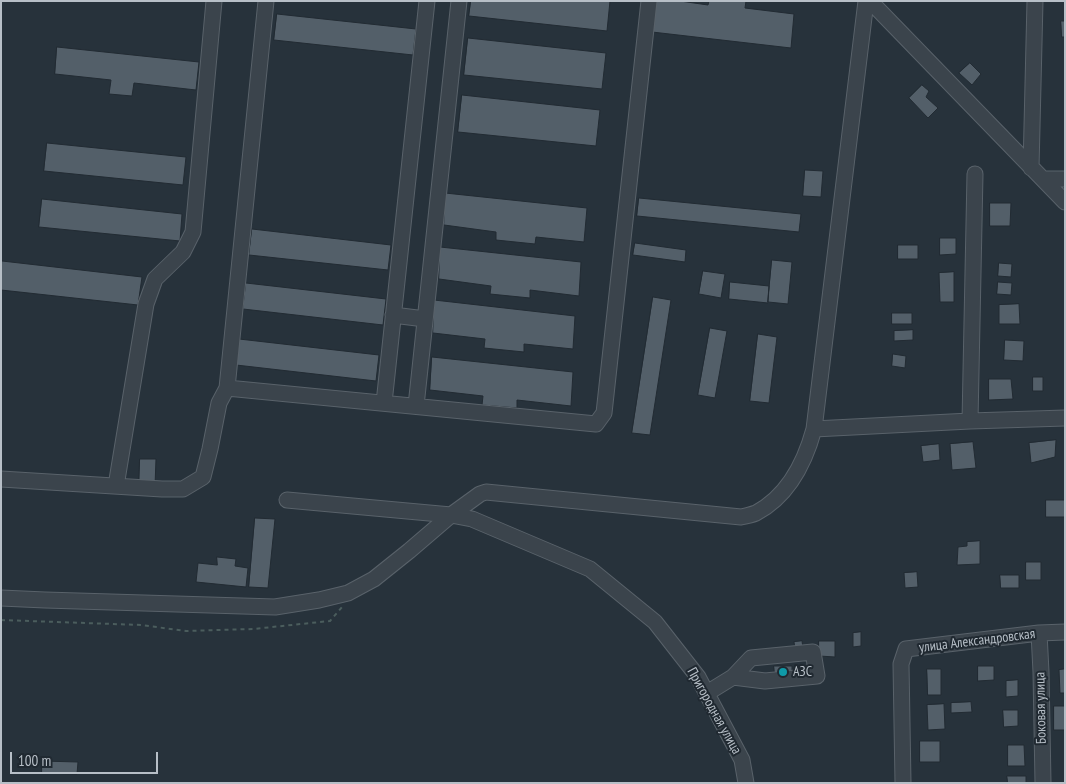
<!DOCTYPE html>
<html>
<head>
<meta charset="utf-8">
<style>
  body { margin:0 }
  #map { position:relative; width:1066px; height:784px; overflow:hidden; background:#27323b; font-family:"PT Sans Narrow",sans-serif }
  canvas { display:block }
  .frame { position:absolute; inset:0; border:2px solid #b7bfc7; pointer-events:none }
  .scale { position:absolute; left:10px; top:752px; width:148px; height:22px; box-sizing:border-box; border:2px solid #b7bfc7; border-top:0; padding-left:6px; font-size:15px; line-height:18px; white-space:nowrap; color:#b7bfc7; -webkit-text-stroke:4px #202931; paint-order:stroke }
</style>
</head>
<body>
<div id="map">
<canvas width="1066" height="784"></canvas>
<div class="frame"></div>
<div class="scale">100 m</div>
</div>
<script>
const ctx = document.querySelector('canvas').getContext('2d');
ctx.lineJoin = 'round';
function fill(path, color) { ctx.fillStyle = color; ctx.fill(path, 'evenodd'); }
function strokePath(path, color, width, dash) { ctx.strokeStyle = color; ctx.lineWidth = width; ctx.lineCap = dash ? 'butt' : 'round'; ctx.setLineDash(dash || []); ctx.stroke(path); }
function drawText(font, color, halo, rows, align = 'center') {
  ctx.font = font + ' "PT Sans Narrow",sans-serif'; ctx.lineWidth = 4; ctx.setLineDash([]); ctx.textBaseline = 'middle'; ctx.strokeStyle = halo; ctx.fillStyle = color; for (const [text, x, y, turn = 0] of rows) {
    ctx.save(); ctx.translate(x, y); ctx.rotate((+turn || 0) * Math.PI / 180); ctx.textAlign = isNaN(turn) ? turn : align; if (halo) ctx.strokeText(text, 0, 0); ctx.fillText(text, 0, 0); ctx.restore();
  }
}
const building = new Path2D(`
  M471,1H610L607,31L469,16Z
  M656,1H680L708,5L709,1H746L745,8L794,14L791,48L652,32Z
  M277,14L416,29L413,55L274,40Z
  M1061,21H1065V37H1062Z
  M468,38L606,53L602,89L464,75Z
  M57,47L199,62L196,90L134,83L132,96L109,94L111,80L55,74Z
  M970,63L981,74L972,85L959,73Z
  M922,85L929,91L926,97L938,108L928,118L909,98Z
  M462,95L600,110L596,146L458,132Z
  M47,143L186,157L183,185L44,171Z
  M805,170L823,171L821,197L803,196Z
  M445,193L587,208L584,242L536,237L535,244L496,240V232L444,225Z
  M639,198L801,214L799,232L637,216Z
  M42,199L182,214L180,241L39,227Z
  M990,203H1011L1010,226H990Z
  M252,229L391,245L388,270L249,255Z
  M940,238H956V254L940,255Z
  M635,243L686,250L685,262L633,255Z
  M898,245H918V259H898Z
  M440,247L581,262L579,296L530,290V298L490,294L491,286L439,279Z
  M772,260L792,262L788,304L768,302Z
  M2,261L142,277L138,305L1,290Z
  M999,263L1012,264L1011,277L998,276Z
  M703,271L725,274L721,298L699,294Z
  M954,272V302H940L939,273Z
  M730,282L769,286L768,303L729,299Z
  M998,282L1012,283L1011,295L997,294Z
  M246,283L386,299L383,325L243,309Z
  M653,297L671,300L650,435L632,433Z
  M434,300L575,316L573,349L524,344V352L484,348L485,339L433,333Z
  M1019,304L1020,324H999V305Z
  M892,313H912V324H892Z
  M710,328L727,331L715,398L698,395Z
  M913,330V340L894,341V331Z
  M758,334L777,337L769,403L750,401Z
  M239,339L379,355L376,381L236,365Z
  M1005,340L1024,341L1023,361L1004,360Z
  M893,354L906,356L905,368L892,366Z
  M432,357L573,372L571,406L517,400V408L482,405L483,396L430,390Z
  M1033,377H1043V391H1033Z
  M989,379H1011L1013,399L989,400Z
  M1056,440L1055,457L1031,463L1029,443Z
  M973,442L976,468L952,470L950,444Z
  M939,444L940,460L923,462L921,446Z
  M140,459H156L155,486L139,485Z
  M1046,500H1065V517H1046Z
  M255,518L275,519L268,588L249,587Z
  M980,541V564L957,565L958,547L967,546V542Z
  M217,557L236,559L235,566L248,568L246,587L196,582L198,563L217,565Z
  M1026,562H1041V580H1026Z
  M917,572L918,587L905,588L904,573Z
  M1000,575H1019V588H1001Z
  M861,632V646L853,647V633Z
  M802,641L803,648L795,649L794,642Z
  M819,641H835V657L819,656Z
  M774,666H792V678H775Z
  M978,666H994V680L978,681Z
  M927,669H941V695H928Z
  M1065,669V693H1060L1059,670Z
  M1018,680V696L1006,697V681Z
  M971,702L972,712L951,713V703Z
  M944,704L945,729L928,730L927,705Z
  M1054,706H1065V730H1054Z
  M1003,710H1018V726L1004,727Z
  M920,741H940V762H920Z
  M1008,745H1024L1025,766H1008Z
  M42,761L78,762L77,774L42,773Z
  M1007,776H1026V783H1008Z`);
fill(building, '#535f69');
strokePath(building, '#222b33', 1);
const minor = new Path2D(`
  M266,1L227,388L596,424L604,413L649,1
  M870,1L1065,202
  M1031,168L1035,1
  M975,174L970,421L1065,418
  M1043,179H1065
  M393,315L425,319
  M384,403L427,1
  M416,406L459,1
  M814,429L970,421
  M1,479L162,489H183L203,477L210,449L219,403L227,388
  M116,486L146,304L155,279L183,252L193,232L214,1
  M287,500L451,515L472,519L590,569L655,622L698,677L742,760L746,783
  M1,598L45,600L275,607L319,600L348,593L374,579L409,551L451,515L480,494L486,492L741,517C746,516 751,515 756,513C788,496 805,462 814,429L866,1
  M1039,633L1041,672L1043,783
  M707,693L733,677L765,681L817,676L813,652L751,658L733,677
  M903,783L901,664L906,649L1039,633L1065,632`);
strokePath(minor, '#59626a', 17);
strokePath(new Path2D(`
  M1,620L141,625L186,631L253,629L330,621L342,607`), '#4b5d5d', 2, [4, 4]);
strokePath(minor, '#3b444c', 15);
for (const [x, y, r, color] of [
  [783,672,5,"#0f9aa8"]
]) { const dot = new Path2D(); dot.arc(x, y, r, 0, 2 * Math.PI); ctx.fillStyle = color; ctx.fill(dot); strokePath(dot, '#202931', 2); }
drawText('14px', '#b7bfc7', '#202931', [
  ["улица Александровская",977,641,-7],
  ["Боковая улица",1041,708,-91],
  ["Пригородная улица",714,711,61]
]);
drawText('14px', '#b7bfc7', '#202931', [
  ["АЗС",793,672]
], 'left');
</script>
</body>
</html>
